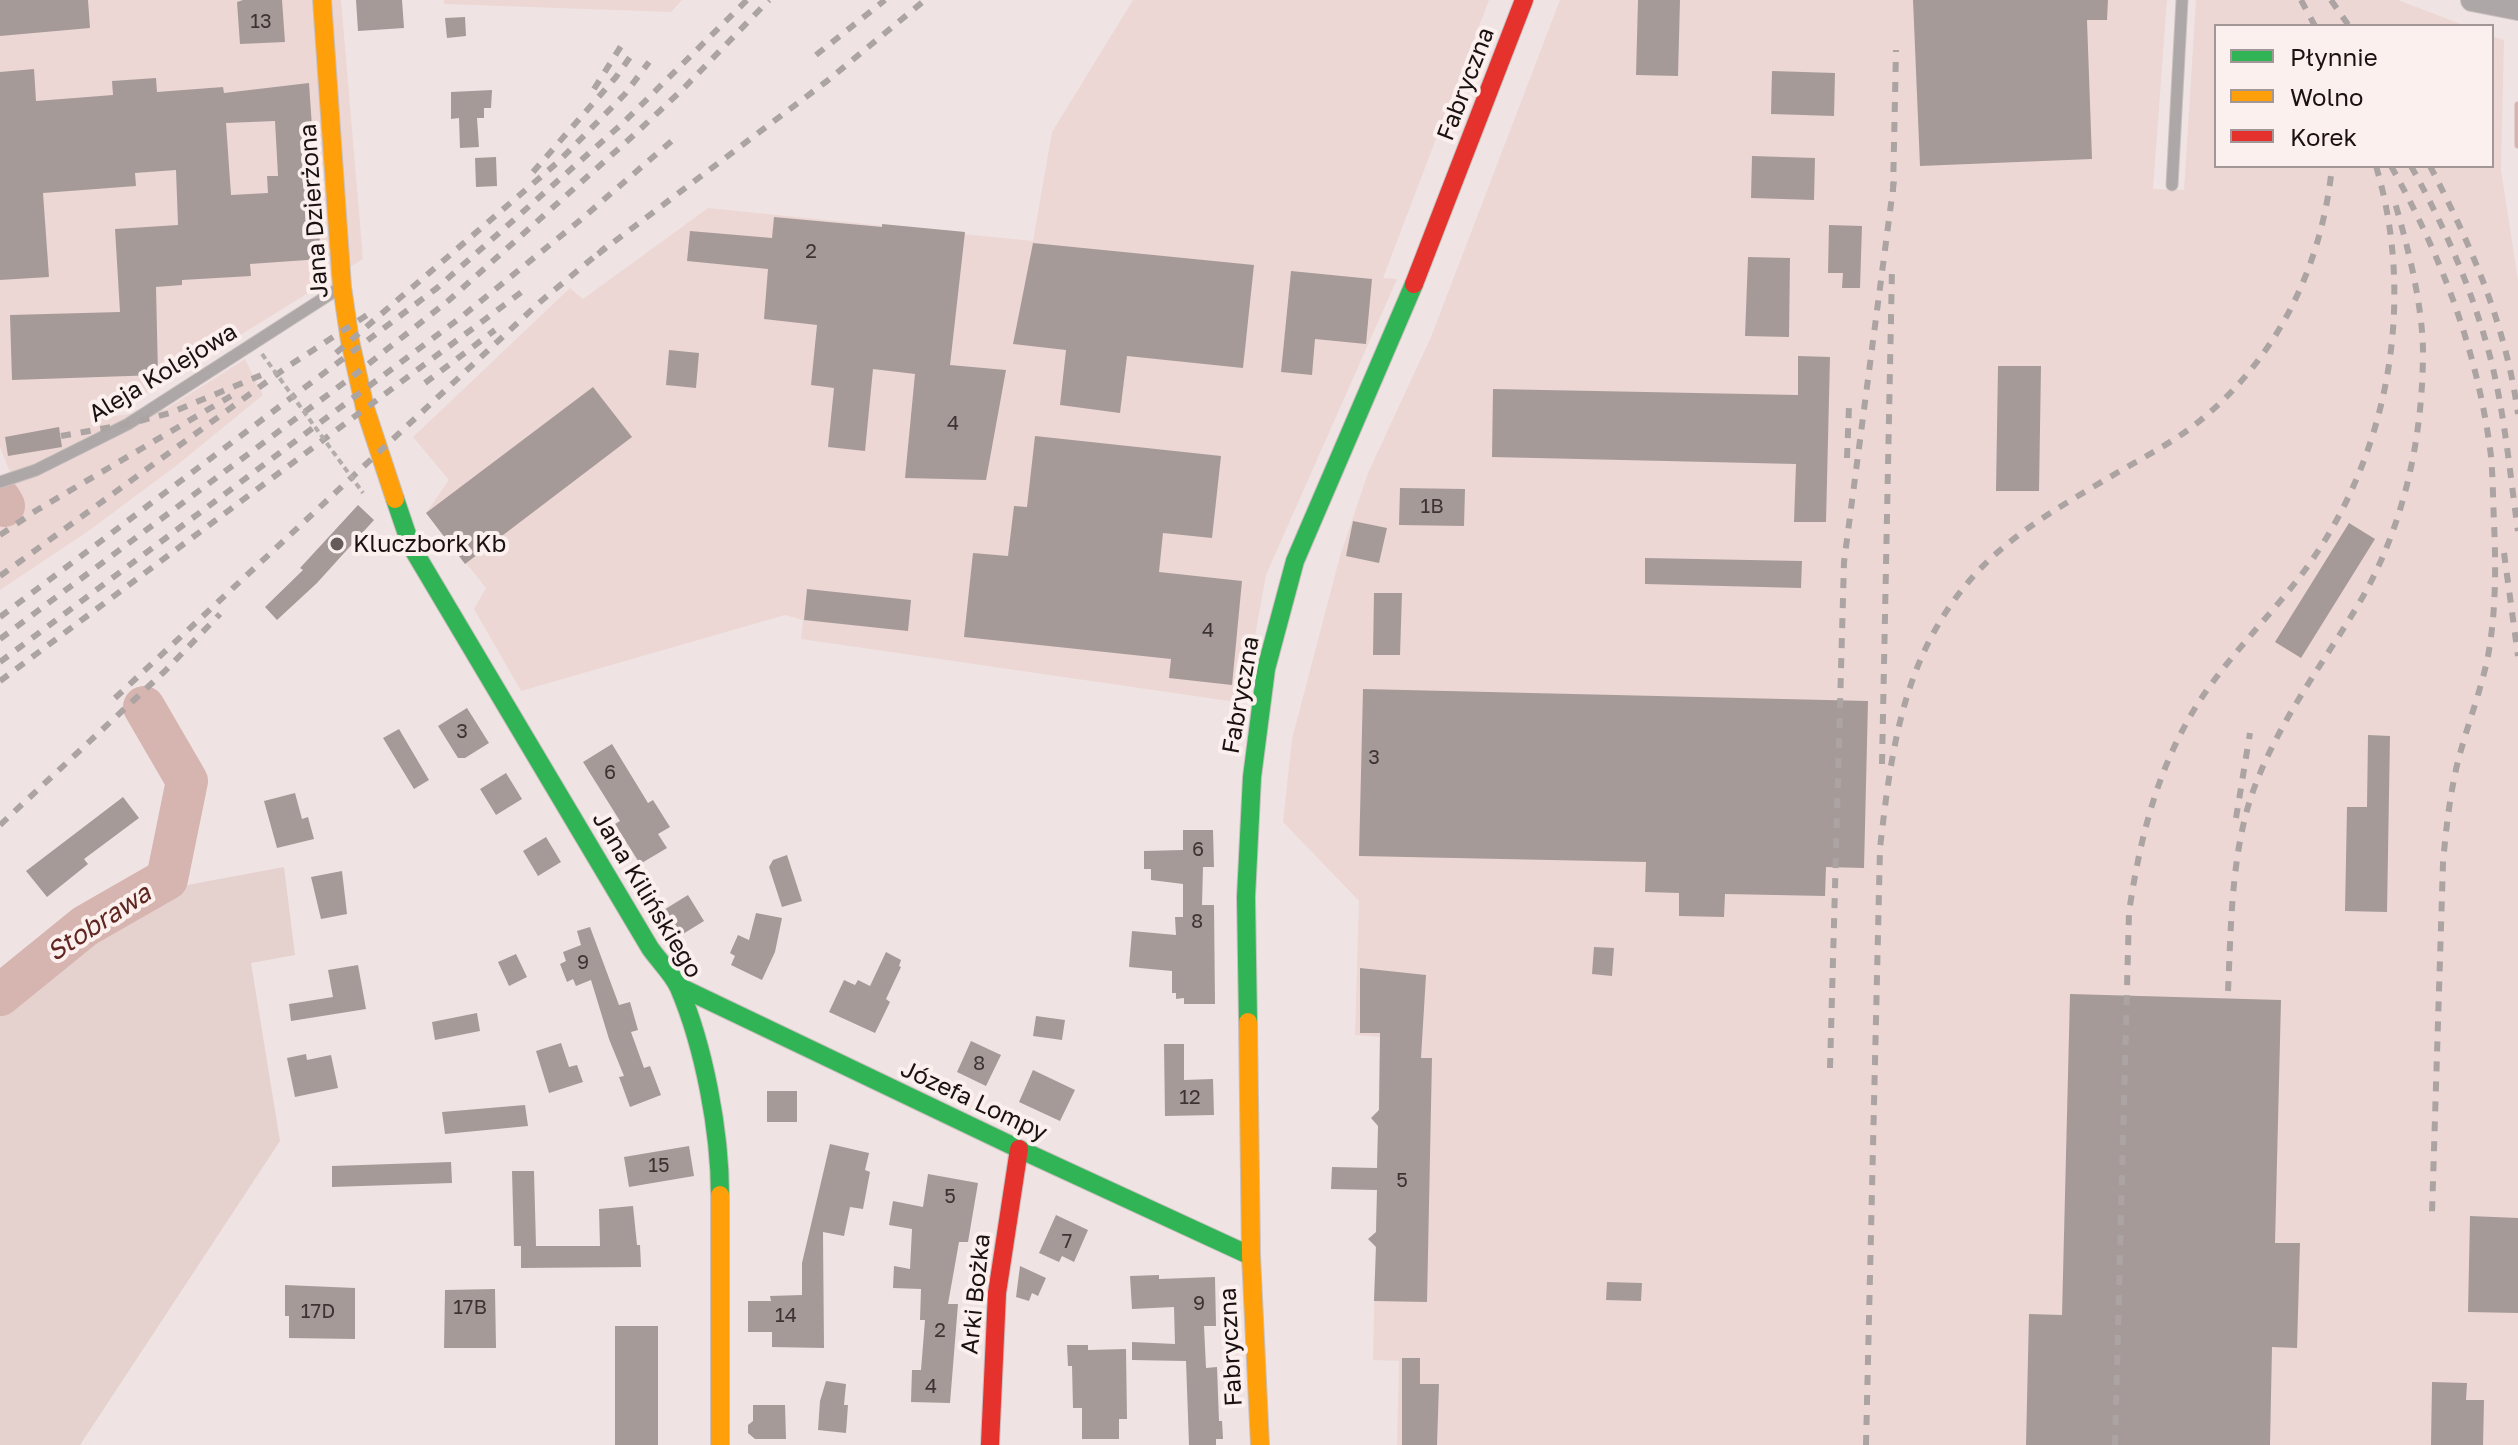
<!DOCTYPE html>
<html>
<head>
<meta charset="utf-8">
<style>
  body { margin:0 }
  #map { position:relative; width:2518px; height:1445px; overflow:hidden; background:#efe4e3; font-family:"Golos Text",sans-serif }
  canvas { display:block }
  .legend { position:absolute; left:2214px; top:24px; width:280px; height:144px; box-sizing:border-box; background:#fcf0ee; border:2px solid #a19796; margin:0; padding:10px 14px; list-style:none; font-size:24px; color:#191211 }
  .legend li { display:flex; align-items:center; gap:16px; height:40px }
  .legend b { width:40px; border:2px solid #a19796 }
</style>
</head>
<body>
<div id="map">
<canvas width="2518" height="1445"></canvas>
<ul class="legend">
<li><b style="height:10px;background:#30b455"></b>Płynnie</li>
<li><b style="height:10px;background:#ff9f0a"></b>Wolno</li>
<li><b style="height:10px;background:#e5322d"></b>Korek</li>
</ul>
</div>
<script>
const ctx = document.querySelector('canvas').getContext('2d');
ctx.lineJoin = 'round';
function fill(path, color) { ctx.fillStyle = color; ctx.fill(path, 'evenodd'); }
function strokePath(path, color, width, dash) { ctx.strokeStyle = color; ctx.lineWidth = width; ctx.lineCap = dash ? 'butt' : 'round'; ctx.setLineDash(dash || []); ctx.stroke(path); }
function drawText(font, color, halo, rows, align = 'center') {
  ctx.font = font + ' "Golos Text",sans-serif'; ctx.lineWidth = 8; ctx.setLineDash([]); ctx.textBaseline = 'middle'; ctx.strokeStyle = halo; ctx.fillStyle = color; for (const [text, x, y, turn = 0] of rows) {
    ctx.save(); ctx.translate(x, y); ctx.rotate((+turn || 0) * Math.PI / 180); ctx.textAlign = isNaN(turn) ? turn : align; if (halo) ctx.strokeText(text, 0, 0); ctx.fillText(text, 0, 0); ctx.restore();
  }
}
fill(new Path2D(`
  M0,0H341L363,259L108,417L166,409L245,359L263,395L176,466L87,532L0,590V494L16,487L0,447Z
  M444,0H682L671,12L444,4Z
  M1133,0H1489L1383,278L1397,279L1266,575L1243,703L801,639L803,620L785,615L521,691L474,609L486,588L426,513L449,480L413,437L570,288L583,299L708,208L1033,241L1052,132Z
  M1560,0H2167L2153,189L2184,190L2196,0H2398L2466,26H2216V166H2492V36L2504,40L2501,170L2518,280V1445H1397L1399,1361L1373,1360L1380,1037L1355,1035L1359,901L1283,822L1292,739L1340,556L1368,473L1431,337Z`), '#ecd7d4');
fill(new Path2D(`
  M284,867L295,955L251,963L280,1141L80,1445H0V1008L90,939L171,888Z`), '#e5d1ce');
strokePath(new Path2D(`
  M2518,105V145`), '#d6b4af', 7);
strokePath(new Path2D(`
  M0,499L4,506
  M0,995L85,926L167,879L187,781L144,707`), '#d6b4af', 42);
fill(new Path2D(`
  M0,0H88L90,28L0,36Z
  M243,0H282L285,42L240,44L237,2Z
  M356,0H402L404,28L358,31Z
  M1638,0H1680L1678,76L1636,75Z
  M1913,0H2108L2107,20H2087L2092,159L1920,166Z
  M465,17L466,36L447,38L445,18Z
  M34,69L36,101L113,95L112,81L156,78L157,92L223,87L224,93L309,83L321,259L250,264L251,276L182,280V285L156,287L158,375L12,380L10,315L120,312L115,229L178,225L176,170L135,173L136,186L43,193L49,277L0,280V72ZM275,121L278,176H267L268,193L231,195L226,123Z
  M1772,71L1835,73L1834,116L1771,114Z
  M492,90L491,108H484V118H477L479,147L460,148L459,118L451,119V92Z
  M1752,156L1815,158L1814,200L1751,198Z
  M496,157L497,186L476,187L475,158Z
  M774,217L882,227V224L965,232L950,365L1006,370L986,480L905,478L915,374L873,369L865,451L828,447L834,388L811,385L817,325L764,319L768,269L687,261L690,231L772,238Z
  M1829,225L1862,226L1860,288H1842L1843,273H1828Z
  M1033,243L1254,265L1243,368L1127,356L1120,413L1060,405L1066,350L1013,344Z
  M1748,257L1790,258L1789,337L1745,336Z
  M1291,271L1372,279L1366,344L1315,339L1312,375L1281,372Z
  M669,350L699,353L696,388L666,385Z
  M1798,356L1830,357L1826,522H1794L1796,464L1492,457L1493,389L1798,395Z
  M1998,366H2041L2039,491H1996Z
  M593,387L632,437L465,564L426,513Z
  M59,427L62,447L8,456L5,437Z
  M1035,436L1221,456L1212,538L1163,533L1159,572L1242,581L1232,685L1169,678L1171,659L964,637L973,553L1008,556L1014,506L1027,507Z
  M1400,488L1465,489L1464,526L1399,525Z
  M358,505L374,520L317,583L277,620L265,607L303,570L300,568Z
  M1353,521L1387,528L1379,563L1346,556Z
  M2349,523L2375,539L2301,658L2275,642Z
  M1645,558L1802,561L1801,588L1645,584Z
  M807,589L911,600L908,631L804,620Z
  M1374,593H1402L1400,655H1373Z
  M1363,689L1868,701L1864,868L1826,867L1825,896L1725,894L1724,917L1679,916V893L1645,892L1646,862L1359,856Z
  M467,708L489,743L465,758H458L438,726Z
  M399,729L429,780L414,789L383,738Z
  M2368,735L2390,736L2387,912L2345,911L2347,807H2367Z
  M612,744L648,803L653,800L670,827L658,834L667,848L640,864L615,824L620,821L583,762Z
  M506,773L522,799L496,815L480,789Z
  M295,793L302,819L308,817L314,839L277,848L264,801Z
  M123,797L139,818L84,859L88,864L47,897L26,871Z
  M1183,830H1213L1214,867H1203L1202,905H1214L1215,1004H1184V998L1176,999V993H1172V971L1129,967L1132,931L1176,935L1175,917H1183V884L1151,880V869H1144V851L1183,850Z
  M546,837L561,862L538,876L523,851Z
  M787,855L802,901L782,907L769,867L773,860Z
  M342,871L347,914L321,919L311,877Z
  M688,895L704,921L678,937L662,911Z
  M756,913L782,918L775,952L762,980L731,965L735,956L730,953L738,935L749,940Z
  M590,927L619,1005L630,1002L638,1030L631,1032L644,1068L650,1066L661,1095L630,1107L619,1077L624,1076L609,1039L591,980L576,986L573,979L567,982L560,964L566,961L563,952L581,945L577,931Z
  M1594,947L1614,948L1612,976L1592,974Z
  M886,952L901,960L899,966L901,967L886,999L890,1002L875,1033L829,1012L844,980L855,985L858,980L870,986Z
  M516,954L527,977L509,986L498,962Z
  M358,965L366,1009L291,1021L289,1004L333,997L328,970Z
  M1360,968L1426,975L1421,1058H1432L1427,1302L1374,1301L1376,1247L1368,1239L1376,1232L1377,1190L1331,1189L1332,1167L1377,1168L1378,1126L1371,1118L1379,1110L1380,1033H1360Z
  M2070,994L2281,1000L2275,1243H2300L2297,1348L2272,1347L2270,1445H2026L2029,1314L2062,1315Z
  M477,1013L480,1031L435,1040L432,1022Z
  M1036,1016L1065,1020L1062,1040L1033,1036Z
  M971,1041L1001,1055L986,1086L957,1072Z
  M561,1043L569,1067L577,1065L583,1082L549,1093L536,1051Z
  M1164,1044H1184V1080L1213,1079L1214,1115L1165,1116Z
  M306,1054L307,1060L331,1055L338,1088L295,1097L287,1058Z
  M1033,1070L1075,1090L1060,1121L1019,1102Z
  M767,1091H797V1122H767Z
  M525,1105L528,1126L445,1134L442,1112Z
  M830,1144L869,1153L865,1170L870,1172L863,1209L850,1207L844,1236L823,1232L824,1348L772,1347V1332H748V1301H771L770,1296L802,1295V1263Z
  M689,1146L694,1176L629,1187L624,1157Z
  M451,1162L452,1183L332,1187V1166Z
  M512,1171H534L536,1246H514Z
  M928,1174L978,1183L968,1242H959L948,1304H958L950,1403L911,1402L912,1370H921L925,1320H920L921,1289L893,1288L894,1266L910,1269L912,1229L889,1225L893,1201L923,1207Z
  M633,1206L637,1245H640L641,1267L521,1268V1246H600L599,1209Z
  M1056,1215L1088,1230L1074,1262L1062,1256L1059,1262L1039,1253Z
  M2470,1216L2518,1218V1313L2468,1312Z
  M1020,1266L1046,1278L1038,1296L1032,1293L1029,1301L1016,1297Z
  M1159,1275V1279L1215,1277L1216,1326H1204L1206,1368L1217,1367L1219,1421H1222L1223,1439H1216V1445H1189L1186,1361L1132,1360V1342L1175,1344L1174,1307L1132,1309L1130,1276Z
  M1607,1282L1642,1283L1641,1301L1606,1300Z
  M285,1285L355,1288V1339L289,1338V1316H285Z
  M495,1289L496,1348H444L445,1290Z
  M615,1326H658V1445H615Z
  M1067,1345H1088V1350L1126,1349L1127,1419H1119V1439H1082V1408H1073L1072,1366H1068Z
  M1402,1358H1420V1384H1439L1437,1445H1402Z
  M826,1381L846,1384L844,1405H848L846,1433L818,1430L820,1401Z
  M2432,1382L2467,1383L2466,1400H2484L2483,1445H2431Z
  M753,1405H785L786,1439H755L748,1433V1425L753,1421Z`), '#a69a98');
const lane = new Path2D(`
  M2172,185L2182,0
  M0,482L36,470L128,424L338,289`);
const street = new Path2D(`
  M2472,0L2518,9`);
const fast = new Path2D(`
  M395,499L411,546L650,948C659,961 673,974 679,988C704,1047 720,1131 720,1195
  M678,986L1019,1149L1251,1256
  M1248,1022L1246,897L1252,777L1266,669L1295,561L1414,284`);
const slow = new Path2D(`
  M322,0L342,287L350,341L365,408L395,499
  M1248,1022L1251,1256L1260,1445
  M720,1195V1445`);
const jam = new Path2D(`
  M1414,284L1524,0
  M990,1445L997,1293L1019,1149`);
strokePath(lane, '#c8bfbe', 13);
strokePath(street, '#c8bfbe', 24);
strokePath(fast, '#c8bfbe', 20);
strokePath(slow, '#c8bfbe', 20);
strokePath(jam, '#c8bfbe', 20);
strokePath(lane, '#ada8a7', 11);
strokePath(street, '#ada8a7', 22);
strokePath(fast, '#30b455', 18);
strokePath(slow, '#ff9f0a', 18);
strokePath(jam, '#e5322d', 18);
strokePath(new Path2D(`
  M2301,0L2315,26
  M2331,0L2349,26
  M816,55L885,0
  M594,89L623,43
  M2391,166C2442,257 2478,352 2491,456C2493,478 2493,501 2494,523C2496,567 2496,612 2488,656C2481,691 2467,726 2458,761C2450,794 2446,828 2443,863L2432,1213
  M2411,166C2442,222 2468,280 2486,342C2504,403 2509,468 2518,531
  M2430,166C2471,245 2506,325 2518,414
  M533,172L616,77L635,50
  M1893,192L1896,50
  M598,254L827,81L925,0
  M336,353L558,162L625,94L649,62
  M425,383L495,330
  M61,436L128,424L170,413L264,374
  M1847,458L1849,406
  M0,535L37,510L231,396
  M2504,553L2518,656
  M0,576L287,367L367,315
  M0,617L437,288L623,123L747,0
  M0,639L357,373L448,301L634,135L683,89L769,0
  M0,662L460,318L578,222L675,138
  M0,681L527,288
  M115,698L540,302L606,247
  M1882,764L1892,268
  M2236,818L2250,733
  M0,825L165,671L220,614
  M2228,991C2231,928 2231,861 2250,800C2273,730 2318,671 2355,610C2403,532 2423,440 2423,350C2422,301 2407,243 2393,196
  M1830,1068L1844,562L1894,181
  M1866,1445L1880,848C1891,753 1902,663 1965,586C2006,535 2065,504 2120,471C2143,458 2167,445 2188,430C2273,367 2322,270 2332,166
  M2115,1445L2129,912C2139,845 2154,781 2187,722C2217,667 2264,624 2302,574C2388,459 2417,304 2376,166`), '#aba4a3', 6, [10, 10]);
strokePath(new Path2D(`
  M262,354L363,493`), '#b3adac', 4, [6, 4]);
for (const [x, y, r, color] of [
  [337,544,8,"#645c5a"]
]) { const dot = new Path2D(); dot.arc(x, y, r, 0, 2 * Math.PI); ctx.fillStyle = color; ctx.fill(dot); strokePath(dot, '#fcf0ee', 3); }
drawText('20px', '#3c3433', null, [
  ["13",261,22],
  ["2",811,252],
  ["4",953,424],
  ["1B",1432,507],
  ["4",1208,631],
  ["3",462,732],
  ["3",1374,758],
  ["6",610,773],
  ["6",1198,850],
  ["8",1197,922],
  ["9",583,963],
  ["8",979,1064],
  ["12",1190,1098],
  ["15",659,1166],
  ["5",1402,1181],
  ["5",950,1197],
  ["7",1067,1242],
  ["9",1199,1304],
  ["17B",470,1308],
  ["17D",318,1312],
  ["14",786,1316],
  ["2",940,1331],
  ["4",931,1387]
]);
drawText('24px', '#191211', '#fcf0ee', [
  ["Fabryczna",1466,84,-69],
  ["Jana Dzierżona",314,211,-94],
  ["Aleja Kolejowa",163,373,-31],
  ["Fabryczna",1241,695,-80],
  ["Jana Kilińskiego",647,895,59],
  ["Józefa Lompy",974,1101,25],
  ["Arki Bożka",976,1294,-84],
  ["Fabryczna",1231,1347,-93]
]);
drawText('24px', '#191211', '#fcf0ee', [
  ["Kluczbork Kb",353,544]
], 'left');
drawText('italic 26px', '#602721', '#fcf0ee', [
  ["Stobrawa",99,923,-33]
]);
</script>
</body>
</html>
